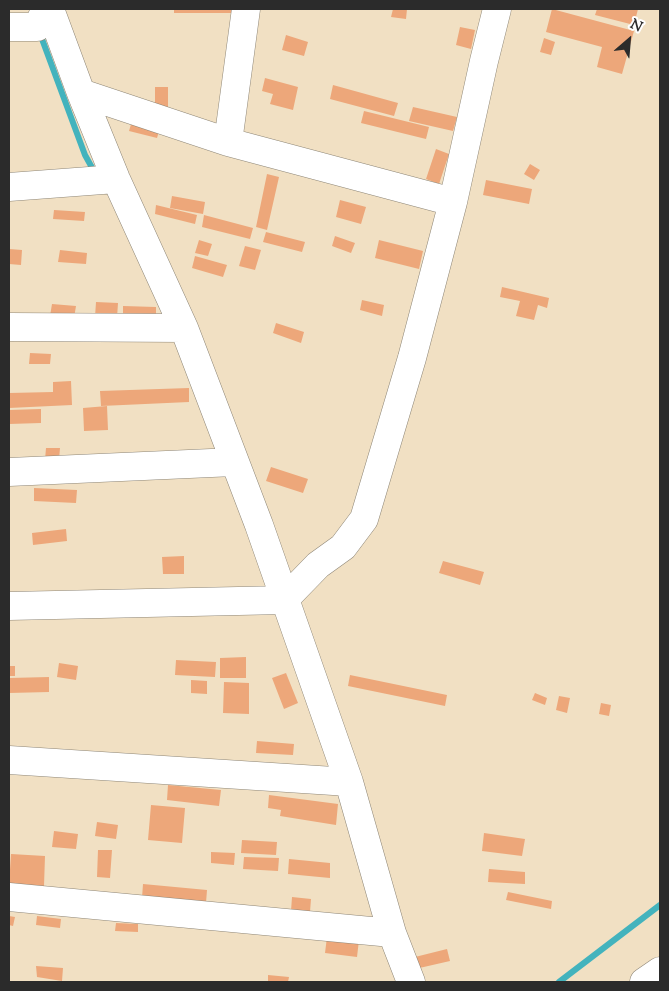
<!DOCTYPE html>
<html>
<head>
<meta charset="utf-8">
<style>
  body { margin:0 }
  #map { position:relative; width:669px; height:991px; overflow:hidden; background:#f1e0c3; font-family:"Sorts Mill Goudy",serif }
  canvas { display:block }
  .frame { position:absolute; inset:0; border:10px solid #2b2b2b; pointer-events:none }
  .north { position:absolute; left:604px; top:15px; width:50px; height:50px; -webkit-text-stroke:4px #fff; paint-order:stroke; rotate:27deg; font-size:14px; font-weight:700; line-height:20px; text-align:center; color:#2b2b2b }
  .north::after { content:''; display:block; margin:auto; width:18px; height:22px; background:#2b2b2b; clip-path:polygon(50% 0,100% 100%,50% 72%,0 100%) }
</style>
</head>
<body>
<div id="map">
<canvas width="669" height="991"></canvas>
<div class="frame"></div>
<div class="north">N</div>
</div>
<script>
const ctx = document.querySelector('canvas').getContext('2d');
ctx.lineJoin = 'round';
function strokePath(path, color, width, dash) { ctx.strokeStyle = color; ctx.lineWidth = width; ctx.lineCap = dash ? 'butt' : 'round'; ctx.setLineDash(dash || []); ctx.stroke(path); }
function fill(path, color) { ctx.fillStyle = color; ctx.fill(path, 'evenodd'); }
strokePath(new Path2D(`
  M39,31L85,155L95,173
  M559,982L660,905`), '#43b3bd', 6);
fill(new Path2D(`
  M174,9H237L236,13H174Z
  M393,9H407L406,19L391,17Z
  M552,9L634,31L622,74L597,67L602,47L546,32Z
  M597,9H638L634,25L595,15Z
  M460,27L475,30L471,49L456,45Z
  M286,35L308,42L304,56L282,50Z
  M544,38L555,42L551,55L540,52Z
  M265,78L298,87L293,110L270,104L273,94L262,91Z
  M333,85L398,103L394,116L330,99Z
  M155,87H168V108H155Z
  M413,107L457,117L453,131L409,121Z
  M364,111L429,127L426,139L361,123Z
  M132,121L160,128L157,138L129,131Z
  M436,149L449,154L439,184L426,179Z
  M530,164L540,170L534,180L524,174Z
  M267,174L279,177L267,230L256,227Z
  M486,180L532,189L529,204L483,195Z
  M172,196L205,202L203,214L170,208Z
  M340,200L366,207L361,224L336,217Z
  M156,205L197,215L195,224L155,214Z
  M54,210L85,212L84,221L53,219Z
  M204,215L253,228L250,239L202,227Z
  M266,232L305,242L302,252L263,242Z
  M335,236L355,243L351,253L332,246Z
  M199,240L212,244L208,256L195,253Z
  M379,240L423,251L419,269L375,258Z
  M245,246L261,250L255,270L239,266Z
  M9,249L22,250L21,265L9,264Z
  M60,250L87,253L86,264L58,262Z
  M195,256L227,265L223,277L192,268Z
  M502,287L549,298L547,308L538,305L534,320L516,316L520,301L500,297Z
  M362,300L384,305L382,316L360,310Z
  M96,302L118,303L117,318L95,317Z
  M52,304L76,306L74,318L50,316Z
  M123,306L156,307V319L123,318Z
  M276,323L304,332L301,343L273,333Z
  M30,353L51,354L50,364H29Z
  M71,381L72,405L9,408V393L53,392V382Z
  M189,388V402L101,406L100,391Z
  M107,406L108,430L84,431L83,408Z
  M41,409V423L9,424V410Z
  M46,448H60L59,460H45Z
  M271,467L308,479L303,493L266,481Z
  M34,488L77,490L76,503L34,501Z
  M66,529L67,541L33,545L32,533Z
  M184,556V574H163L162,557Z
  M443,561L484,572L480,585L439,573Z
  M246,657V678H220V658Z
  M176,660L216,662L215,677L175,675Z
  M59,663L78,666L76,680L57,677Z
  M9,666H15V676H9Z
  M286,673L298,703L284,709L272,678Z
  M350,675L447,695L445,706L348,686Z
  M49,677V692L9,693V678Z
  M191,680L207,681V694L191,693Z
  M224,682L249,683V714L223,713Z
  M535,693L547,698L545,705L532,700Z
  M559,696L570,698L567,713L556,710Z
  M601,703L611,705L609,716L599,714Z
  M257,741L294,744L293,755L256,753Z
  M168,785L221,790L219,806L167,800Z
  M269,795L338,804L336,825L280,816L281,810L268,808Z
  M151,805L185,808L182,843L148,840Z
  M97,822L118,825L116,839L95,836Z
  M54,831L78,834L76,849L52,847Z
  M484,833L525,839L522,856L482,851Z
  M242,840L277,842L276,855L241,853Z
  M98,850H112L110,878L97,877Z
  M211,852L235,853L234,865L211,863Z
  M11,854L45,856L44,886L9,885Z
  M244,857L279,858L278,871L243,869Z
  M289,859L330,863V878L288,874Z
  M489,869L525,872V884L488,882Z
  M143,884L207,890L206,903L142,898Z
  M508,892L552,901L551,909L506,900Z
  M292,897L311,899L310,912L291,911Z
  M9,916L15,917L13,926L9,925Z
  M37,916L61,919L60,928L36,925Z
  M116,923L138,924V932L115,931Z
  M327,937L359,940L357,957L325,953Z
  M447,949L450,961L415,969L411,958Z
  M36,966L63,968L62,981L37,977Z
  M268,975L289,977L288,982H268Z`), '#eda77a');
const minor = new Path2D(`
  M50,9L81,93L116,179L184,328L259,525L349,782L392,933L411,982
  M9,27H37L46,9
  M81,93L228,142L453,202
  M228,142L246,9
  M9,187L116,179
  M9,327L184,328
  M9,472L234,462
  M9,606L284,600L318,565L343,547L364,519L412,358L453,202L484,61L497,9
  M9,760L349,782
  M9,897L392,933
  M644,982L660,971`);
strokePath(minor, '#8e8677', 29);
strokePath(minor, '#fff', 28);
</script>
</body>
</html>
